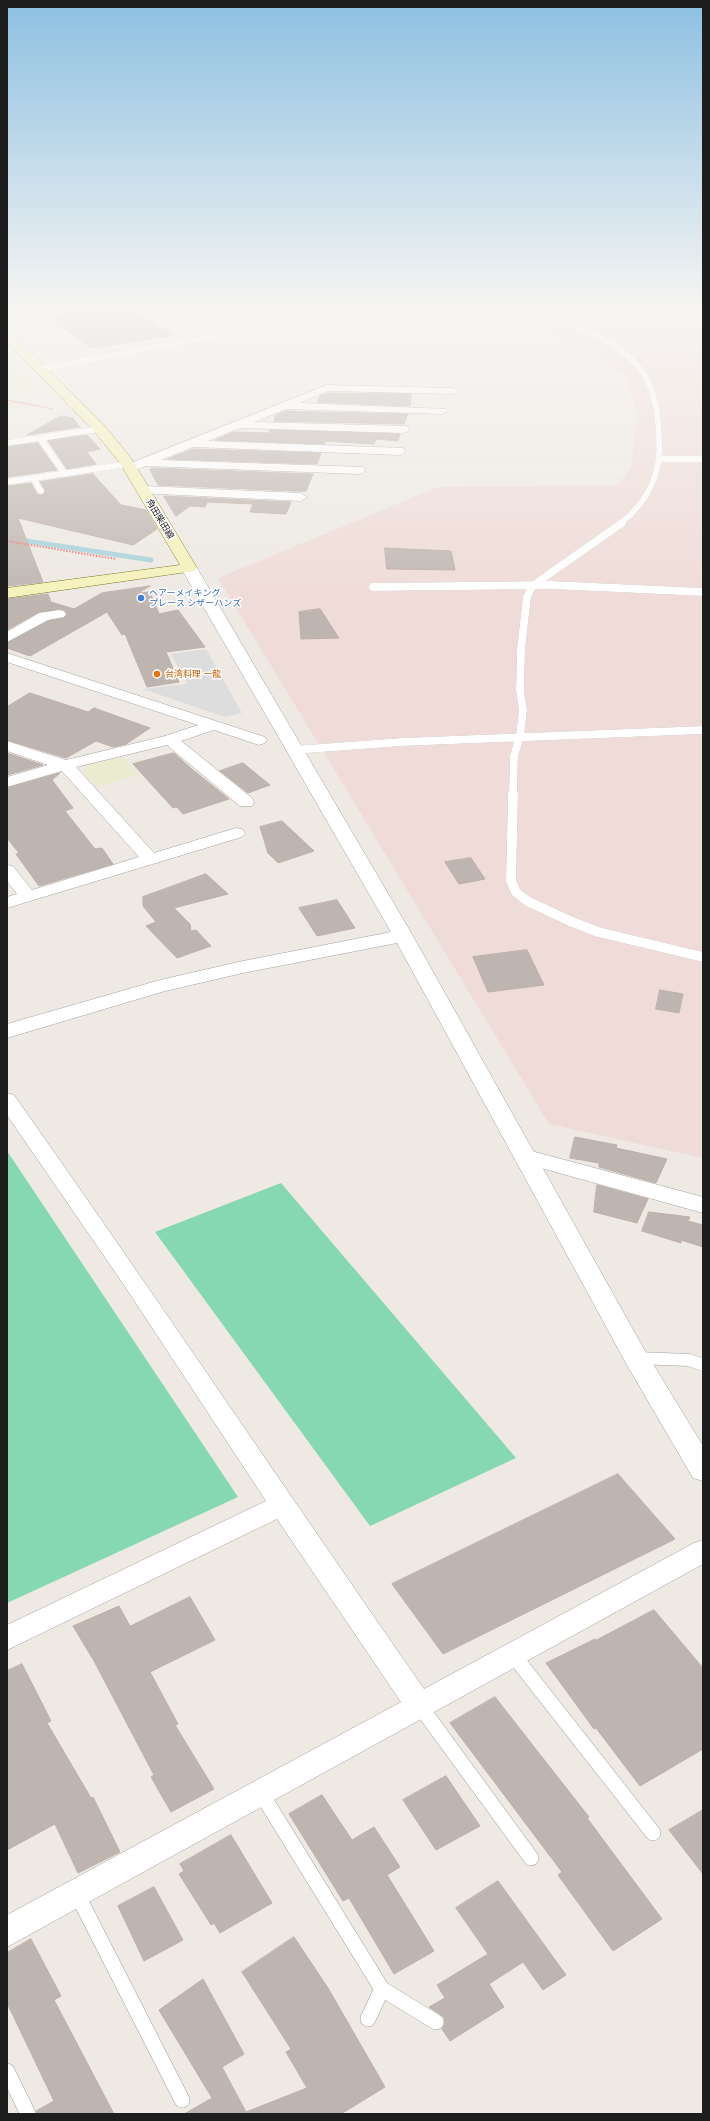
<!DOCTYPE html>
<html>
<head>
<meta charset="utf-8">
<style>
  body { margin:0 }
  #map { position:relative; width:710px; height:2121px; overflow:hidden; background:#eee9e3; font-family:"Golos Text",sans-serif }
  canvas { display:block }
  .frame { position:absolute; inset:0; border:8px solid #1d1d1d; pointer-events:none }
</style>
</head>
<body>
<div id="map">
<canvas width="710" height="2121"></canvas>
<div class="frame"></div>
</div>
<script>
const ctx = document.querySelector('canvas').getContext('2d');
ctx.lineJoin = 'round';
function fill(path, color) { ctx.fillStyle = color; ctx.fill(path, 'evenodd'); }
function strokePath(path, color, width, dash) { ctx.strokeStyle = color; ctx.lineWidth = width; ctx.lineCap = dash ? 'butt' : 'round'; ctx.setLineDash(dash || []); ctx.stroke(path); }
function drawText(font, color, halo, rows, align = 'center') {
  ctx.font = font + ' "Golos Text","Noto Sans JP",sans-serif'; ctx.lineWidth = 3; ctx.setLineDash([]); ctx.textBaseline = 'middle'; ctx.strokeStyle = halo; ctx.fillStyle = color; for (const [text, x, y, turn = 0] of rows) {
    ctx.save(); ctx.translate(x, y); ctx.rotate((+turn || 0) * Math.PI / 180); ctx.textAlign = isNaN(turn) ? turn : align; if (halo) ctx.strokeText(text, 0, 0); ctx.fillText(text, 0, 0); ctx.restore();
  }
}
fill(new Path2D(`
  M472,310H703V1158L549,1124L218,578L438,487L617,485L631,468L637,414L625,375L582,345L504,317Z`), '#efdbd7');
fill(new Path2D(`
  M7,358L39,387L7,411Z
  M119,754L139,775L96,787L83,772L86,764Z`), '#ebebd0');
fill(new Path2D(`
  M7,1151L238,1497L7,1603Z
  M281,1183L516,1458L370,1526L155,1232Z`), '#86d8b1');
fill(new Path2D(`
  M206,649L242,713L225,717L143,689L187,684L171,654Z`), '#ddd');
strokePath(new Path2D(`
  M7,538L151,560`), '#a6d2d9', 5);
const building = new Path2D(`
  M70,310H133L175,335L92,348L48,317L64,314Z
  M328,393L411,394L410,406L317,402L320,396Z
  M286,411L313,412L408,414L404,424L274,421L276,415Z
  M61,416L73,418L80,427L27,435Z
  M270,430L400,434L398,441L376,439L374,444L325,441L324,444L215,440L233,432L269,433Z
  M87,435L100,449L87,452L96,464L67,469L48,441Z
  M38,443L57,470L7,477V447Z
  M193,449L321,453L317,464L168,459Z
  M153,468L313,474L306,491H294L158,485L150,470Z
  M93,474L121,505L146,510L157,529L133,545L18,518L43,582L7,586V486L31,483L37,494L42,495L45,490L40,482Z
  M164,496L291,502L286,514L250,512L253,504L207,502L205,507L190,506L176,516Z
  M385,548L451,551L455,570L387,569Z
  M150,586L138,593L150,592L159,614L178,610L205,647L166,652L179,682L147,687L125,634L122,635L107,612L30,656L7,648V643L48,621L64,618L67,615L65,610L59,609L39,612L7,630V599L48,594L51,602L74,609L102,593Z
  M320,609L339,638L301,639L299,612Z
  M30,693L88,712L94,708L150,728L126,744L113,747L96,741L66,758L7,740V707Z
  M7,753L43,765L7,775Z
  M174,753L193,770L229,799L183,814L177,807L173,808L133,764Z
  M243,763L270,785L248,793L220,771Z
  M60,773L52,780L73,808L65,811L95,849L102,848L113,864L39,886L16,854L19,853L7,838V788Z
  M282,821L314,851L278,863L268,853L260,827Z
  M471,858L485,879L459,884L445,862Z
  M206,874L228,894L174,908L190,924L191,931L196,930L211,946L177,958L146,926L156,922L143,906V897Z
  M337,900L355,928L317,936L299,908Z
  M527,950L544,985L488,992L473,957Z
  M660,990L683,994L679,1013L656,1009Z
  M575,1137L617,1145L616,1148L667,1159L656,1183L599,1167V1163L570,1158Z
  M597,1185L648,1199L637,1223L594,1212Z
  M649,1212L690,1217L688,1221L703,1225V1247L681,1240V1243L642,1231Z
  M618,1474L675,1539L443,1654L392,1584Z
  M190,1597L215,1640L150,1672L178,1724L175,1725L214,1789L171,1812L151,1777L154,1775L94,1661L73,1626L119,1606L130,1626Z
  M654,1610L703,1668V1749L640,1786L596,1728L594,1729L546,1663L595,1639L596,1640Z
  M22,1664L51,1721L47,1723L91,1798L93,1797L120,1852L78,1873L55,1824L7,1850V1671Z
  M495,1697L589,1817L587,1818L662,1919L613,1951L558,1875L562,1872L450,1723Z
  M446,1776L480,1826L436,1850L403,1800Z
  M322,1795L352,1840L374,1827L400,1867L387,1875L434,1951L394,1974L349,1898L343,1901L289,1814Z
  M703,1810V1874L669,1830Z
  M231,1835L272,1903L220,1933L214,1923L211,1925L179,1874L184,1871L180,1864Z
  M498,1881L566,1975L543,1990L523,1962L489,1984L504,2007L450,2041L442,2029L445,2023L444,2017L429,2007L445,1998L437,1985L488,1954L456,1908Z
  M154,1887L183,1940L144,1961L118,1906Z
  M294,1937L328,1988L385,2087L341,2114H184L212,2098L159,2010L203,1979L244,2054L222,2067L246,2112L307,2088L286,2052L291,2049L242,1972Z
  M31,1939L61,1996L54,2000L114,2114H37L36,2111L54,2101L7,2003V1953Z`);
fill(building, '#beb5b0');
strokePath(building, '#beafa7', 1);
const serviceFar4 = new Path2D(`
  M514,310C557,321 623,335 646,378C656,396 658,416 659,437C662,473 649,501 620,524
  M41,369L349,310
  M40,438L65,474
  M7,443L99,429
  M661,459H703
  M33,478L41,491
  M7,482L128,464`);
const serviceFar3 = new Path2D(`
  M373,587L551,585L703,592
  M294,750L402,742L703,730
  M513,795L514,756L520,736L523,710L520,691L521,649L527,597L531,588L542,579L622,523`);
const serviceFar2 = new Path2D(`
  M513,794L511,881L516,892L527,901L570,921L598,932L703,957`);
const serviceFar1 = new Path2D(`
  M636,1358L689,1360L703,1365`);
const service = new Path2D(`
  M514,1656L653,1833
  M420,1706L531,1858
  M261,1793L382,1989L368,2019
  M77,1894L182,2100
  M382,1989L436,2022
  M7,2071L28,2114`);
const minor = new Path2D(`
  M48,310H69L64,313L7,323V317Z
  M327,385L453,388L459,391L453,394L328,391L300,403L446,409L448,411L442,414L286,409L254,422L407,426L409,429L407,432L403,433L240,428L208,441L403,448L405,451L403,454L399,455L193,447L161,460L363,467L365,470L363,473L359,474L146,466L130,472L124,468L126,465Z
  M143,486L301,493L307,497L301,501L139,493L137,490Z
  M59,610L64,611L66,614L64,617L48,620L7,642V632L39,613Z
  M7,653L265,737L267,740L265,743L259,745L214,730L181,741L252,798L254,802L252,806H240L167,745L76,767L154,853L236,828L242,829L245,833L242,837L7,908V897L17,894L7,881V865L13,866L32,890L139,857L62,771L7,787V777L48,765L7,751V741L66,760L165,736L198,725L7,662Z
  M7,1093L14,1095C153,1292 287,1492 424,1689L694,1543L703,1540V1564L7,1947V1915L401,1702L277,1519L7,1650V1625L266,1501L124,1285L7,1115Z
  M524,1149L703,1197V1213L516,1161L513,1156L516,1151Z`);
const tertiary = new Path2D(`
  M189,563L194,565L197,568L413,936L645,1351L703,1446V1481L693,1478L627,1365L397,943L243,973L165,991L7,1038V1024L160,980L243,961L391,932L181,568L184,565Z`);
const secondary = new Path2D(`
  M7,331L11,333L103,424L131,458L197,568L194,571L7,598V588L180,565L120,463L93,430L7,342Z`);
strokePath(serviceFar4, '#a1a1a1', 6);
strokePath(serviceFar3, '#a1a1a1', 8);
strokePath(serviceFar2, '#a1a1a1', 10);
strokePath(serviceFar1, '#a1a1a1', 13);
strokePath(service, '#a1a1a1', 16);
strokePath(minor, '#a1a1a1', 1);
strokePath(tertiary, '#a1a1a1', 1);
strokePath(secondary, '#6b6c0c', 1);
strokePath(new Path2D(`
  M7,400L53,409`), '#f07372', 1.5, [1, 1]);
strokePath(new Path2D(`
  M7,541L116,559`), '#f07372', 2, [1.5, 1.5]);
strokePath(serviceFar4, '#fff', 6);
strokePath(serviceFar3, '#fff', 8);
strokePath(serviceFar2, '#fff', 10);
strokePath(serviceFar1, '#fff', 12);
strokePath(service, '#fff', 15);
fill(minor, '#fff');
fill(tertiary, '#fff');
fill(secondary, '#f5f2ba');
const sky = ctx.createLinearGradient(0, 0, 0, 607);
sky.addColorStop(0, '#8dc0e2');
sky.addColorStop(0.51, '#f7f5f2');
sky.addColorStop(1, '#f7f5f200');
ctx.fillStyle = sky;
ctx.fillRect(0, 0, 710, 607);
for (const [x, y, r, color] of [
  [141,598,4,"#3f7fe0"],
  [157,674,4,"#e8710a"]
]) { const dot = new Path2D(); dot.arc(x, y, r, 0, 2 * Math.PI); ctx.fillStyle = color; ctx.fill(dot); strokePath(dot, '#fff', 1.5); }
drawText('9px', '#1d1d1d', '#fff', [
  ["角田柴田線",160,519,59]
]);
drawText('9px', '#366cbe', '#fff', [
  ["ヘアーメイキング",149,593],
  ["プレース シザーハンズ",149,603]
], 'left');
drawText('9px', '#c56008', '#fff', [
  ["台湾料理 一龍",165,674]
], 'left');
</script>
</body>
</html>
